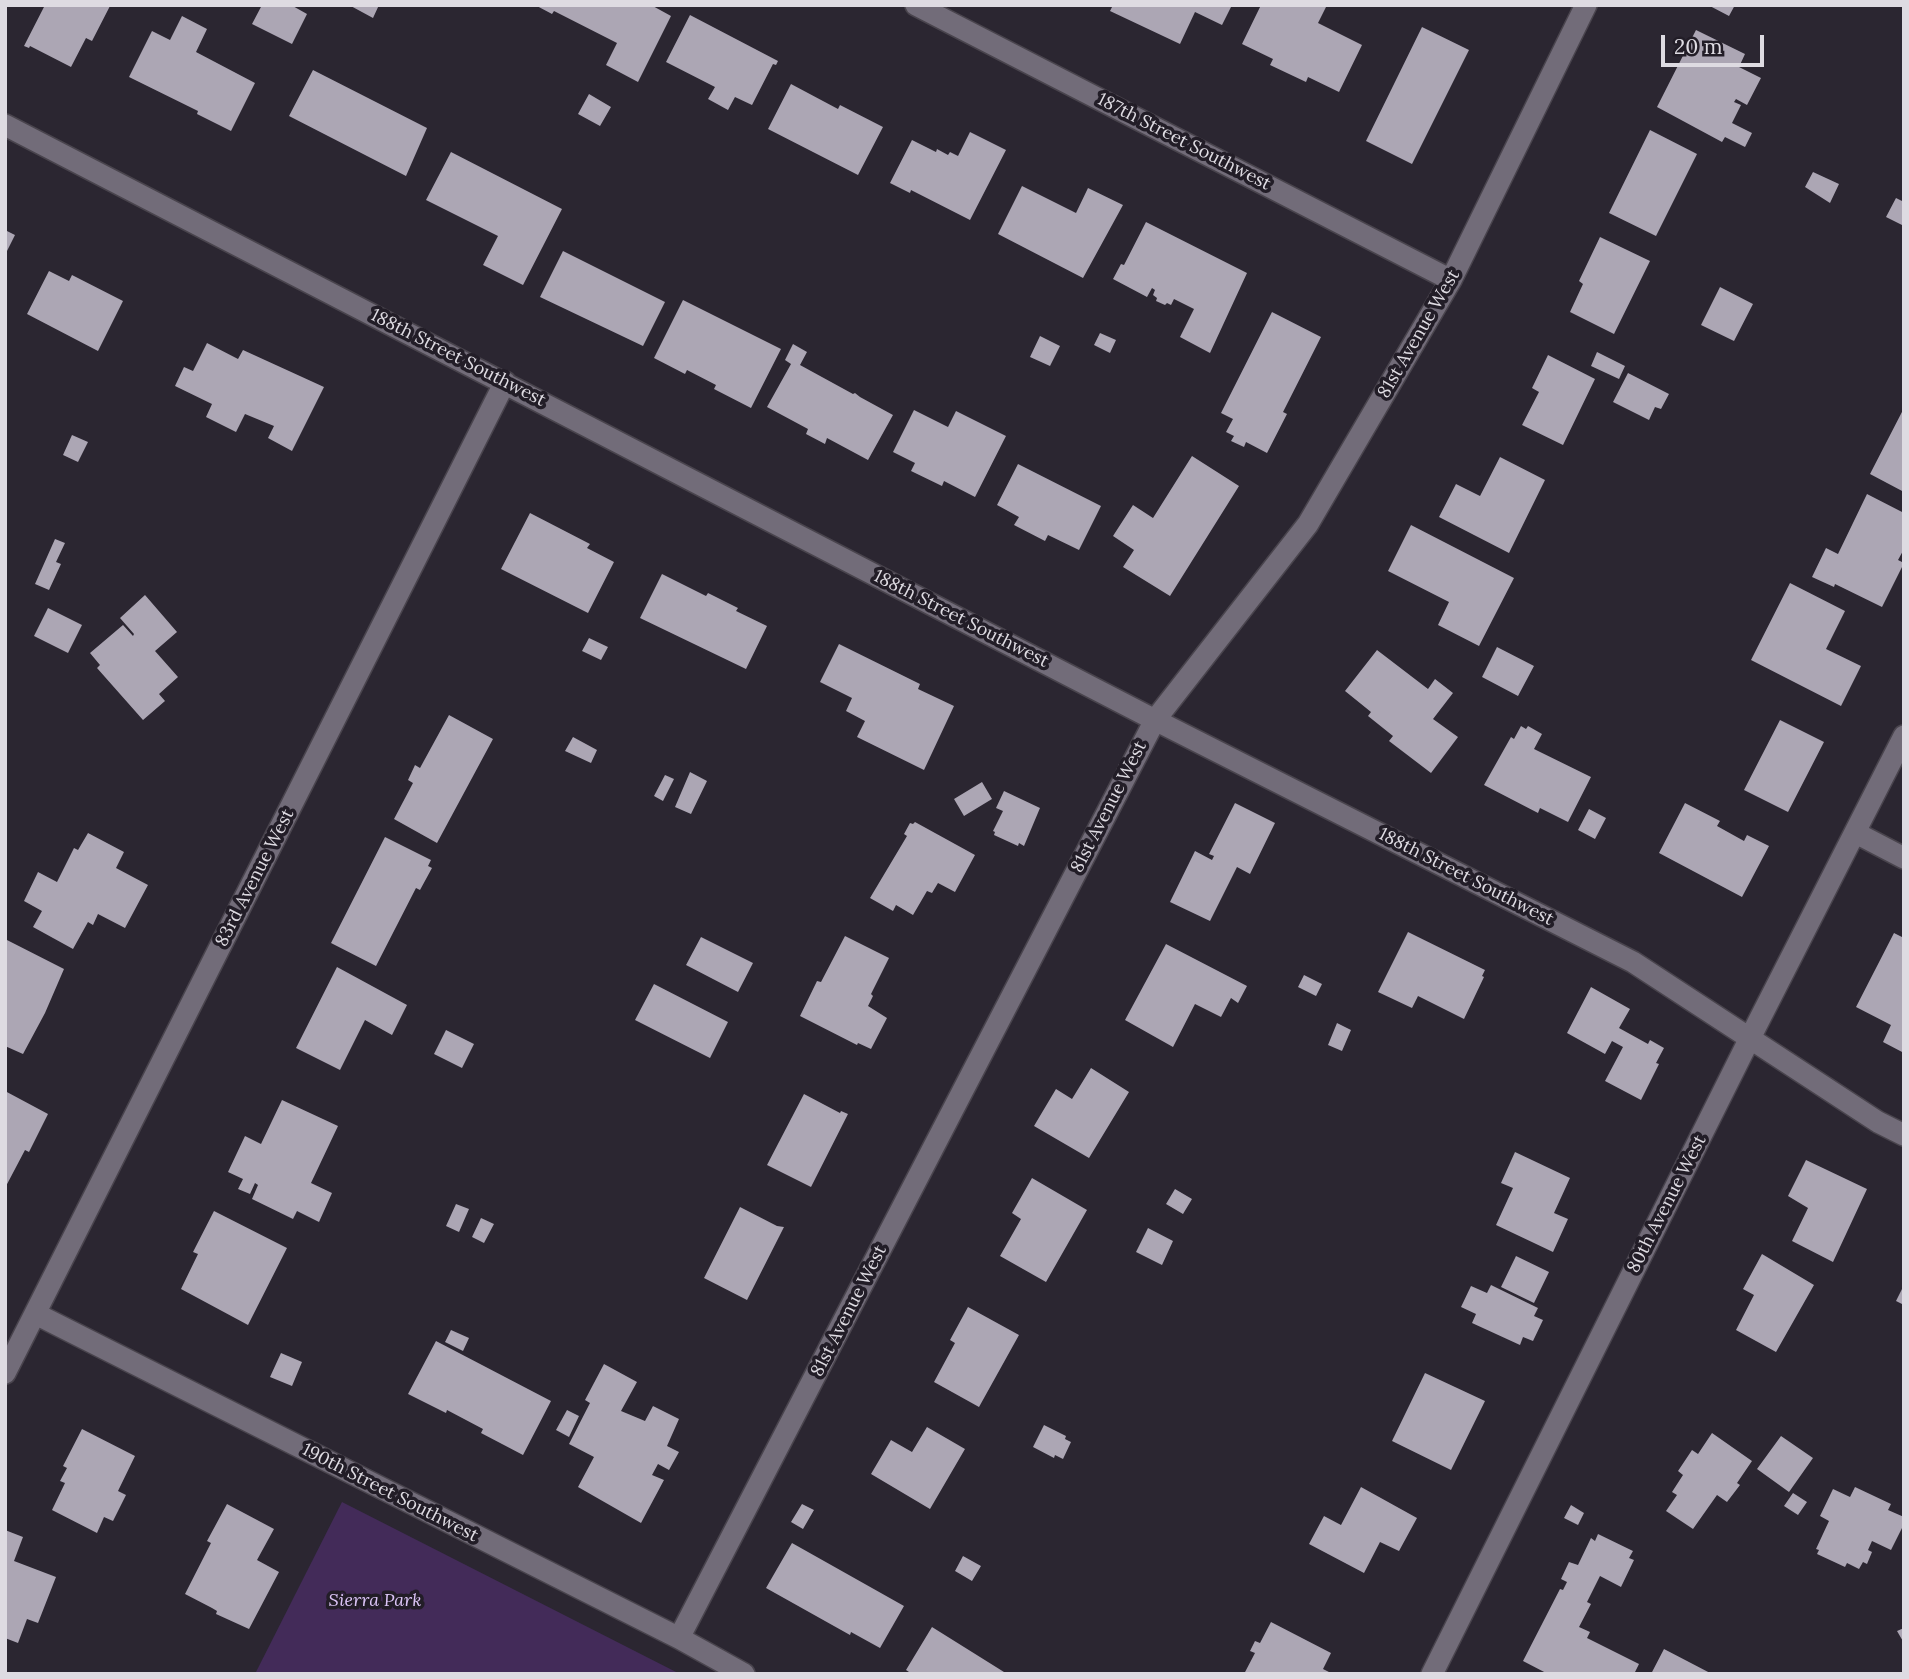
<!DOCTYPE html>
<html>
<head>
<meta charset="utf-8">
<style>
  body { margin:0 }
  #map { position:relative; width:1909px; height:1679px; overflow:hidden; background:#2b2631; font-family:Lora,serif }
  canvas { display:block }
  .frame { position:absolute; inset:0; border:7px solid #dedbe2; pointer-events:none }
  .scale { position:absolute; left:1661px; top:35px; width:103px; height:32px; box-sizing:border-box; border:4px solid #dedbe2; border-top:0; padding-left:9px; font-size:21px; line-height:24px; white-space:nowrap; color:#dedbe2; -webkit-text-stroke:5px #221d27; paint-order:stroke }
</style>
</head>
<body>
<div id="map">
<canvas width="1909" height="1679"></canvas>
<div class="frame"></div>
<div class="scale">20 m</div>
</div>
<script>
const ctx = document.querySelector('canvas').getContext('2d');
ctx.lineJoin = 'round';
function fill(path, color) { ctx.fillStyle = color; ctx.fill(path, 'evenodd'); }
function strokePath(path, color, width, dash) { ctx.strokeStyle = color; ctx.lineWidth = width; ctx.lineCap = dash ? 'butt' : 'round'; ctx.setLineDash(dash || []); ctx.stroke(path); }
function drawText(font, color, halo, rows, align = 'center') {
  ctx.font = font + ' Lora,serif'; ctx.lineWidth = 7; ctx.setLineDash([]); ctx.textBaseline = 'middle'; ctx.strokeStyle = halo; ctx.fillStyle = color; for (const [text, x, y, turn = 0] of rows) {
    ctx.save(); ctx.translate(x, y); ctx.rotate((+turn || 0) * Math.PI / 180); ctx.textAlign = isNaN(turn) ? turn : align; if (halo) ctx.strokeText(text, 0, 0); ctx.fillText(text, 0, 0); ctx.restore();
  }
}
fill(new Path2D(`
  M342,1502L680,1674H255Z`), '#432b59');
fill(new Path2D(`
  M45,5L110,6L92,41L86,38L71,67L30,46L29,48L24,46Z
  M262,5H291L307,14L292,44L252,24Z
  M349,5H379L373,18Z
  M535,5H651L671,16L638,82L606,65L617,43L554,11L552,14Z
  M1113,5H1232L1222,25L1195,12L1180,44L1110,11Z
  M1261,5H1327L1318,23L1362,45L1339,92L1308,77L1306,82L1270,65L1273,59L1242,44Z
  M1708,5H1735L1729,16Z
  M690,15L778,61L776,65L773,64L752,105L735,97L728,110L708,99L715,87L666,62Z
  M182,16L207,29L196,52L255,83L231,131L197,114L198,111L129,77L152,31L170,40Z
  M1422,27L1469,50L1412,164L1366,141Z
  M1696,30L1745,54L1739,67L1761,78L1747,105L1736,99L1734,102L1741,105L1732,123L1752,133L1745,147L1725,137L1722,142L1657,107Z
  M313,70L427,128L406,176L289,116Z
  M791,84L838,109L840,105L883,127L858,175L768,129Z
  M589,94L611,107L600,126L578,114Z
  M1650,130L1697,154L1656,236L1609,213Z
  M970,132L1006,150L970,220L911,190L910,193L890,183L912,140L936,152L937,149L948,155L950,152L958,156Z
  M451,152L562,209L523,285L483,265L498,236L426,200Z
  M1813,172L1839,184L1830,203L1805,187Z
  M1022,186L1076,213L1088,188L1123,205L1083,278L998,234Z
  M1896,198L1904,202V226L1886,217Z
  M1146,222L1247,273L1210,353L1180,337L1194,309L1174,299L1171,305L1167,303L1165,305L1156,301L1157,298L1153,295L1155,290L1152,288L1147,297L1113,279L1121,264L1124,265Z
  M5,230L15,235L5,255Z
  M1600,237L1650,261L1614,334L1570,312L1583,284L1579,281Z
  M563,251L665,302L643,346L540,297Z
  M49,271L69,281L72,275L123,301L98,351L27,314Z
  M1720,287L1753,304L1734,341L1701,325Z
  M683,300L781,349L751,408L714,389L716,385L687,370L685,374L654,358Z
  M1272,312L1321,337L1283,412L1287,414L1267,453L1246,442L1244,447L1231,441L1234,436L1226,432L1233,419L1221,413Z
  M1100,333L1116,340L1110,353L1094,345Z
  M1040,336L1060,346L1050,366L1030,357Z
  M207,343L238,359L243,350L324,387L292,451L268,438L274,426L245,414L236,432L206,417L212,404L175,386L184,367L193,371Z
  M793,344L807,352L800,365L853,394L855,393L860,397L893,415L868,460L827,438L825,444L806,434L808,429L767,407L791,364L785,360Z
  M1597,352L1625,366L1619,379L1591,366Z
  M1548,355L1595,379L1563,445L1522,425L1539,392L1532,388Z
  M1628,373L1669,394L1661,409L1655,407L1649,420L1613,402Z
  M1904,408V492L1870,474Z
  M914,410L948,427L956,411L1006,436L975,497L944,481L942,486L911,471L915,463L893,452Z
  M72,435L88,442L78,462L63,455Z
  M1192,456L1239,486L1170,596L1123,567L1134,550L1113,536L1133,505L1153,518Z
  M1500,457L1545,480L1509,553L1439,517L1456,484L1480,496Z
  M1018,464L1101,506L1079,550L1048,535L1045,541L1014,525L1019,517L997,505Z
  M1867,494L1904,513V549L1898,560L1904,563L1882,607L1835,584L1834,587L1812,577L1826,548L1838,554Z
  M530,513L590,544L587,548L614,562L588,613L501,569Z
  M1411,525L1514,578L1479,646L1438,625L1449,602L1388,571Z
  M55,539L65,543L56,562L61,564L49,590L35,584Z
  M662,574L706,596L708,593L738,608L736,611L767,626L746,669L640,618Z
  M1790,583L1845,611L1826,649L1861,666L1841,706L1751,660Z
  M145,595L177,632L155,651L178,677L159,694L165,701L143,720L97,668L100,665L90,653L123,625L133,636L134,634L120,618Z
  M48,608L82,625L68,653L34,636Z
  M589,638L608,647L601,660L582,651Z
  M839,644L920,684L918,689L954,706L924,770L857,737L865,721L846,711L852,698L820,682Z
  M1497,647L1534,666L1518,696L1482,677Z
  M1377,650L1428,689L1435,679L1453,693L1433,719L1458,737L1431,773L1389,741L1393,736L1368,716L1371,712L1345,691Z
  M449,715L493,739L437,843L394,819L413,783L408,780L415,765L420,768Z
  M1780,720L1824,742L1788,812L1744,790Z
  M1521,726L1526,729L1528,726L1542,734L1534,749L1591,777L1568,822L1540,808L1538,813L1484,785L1511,737L1514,739Z
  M573,737L597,750L591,763L565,751Z
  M690,772L707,781L691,814L675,807Z
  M665,775L674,779L663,801L654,796Z
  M982,782L992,799L964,816L954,799Z
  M1004,791L1040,808L1024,846L1019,843L1018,846L994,835L995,832L993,831L1003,811L996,808Z
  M1235,803L1275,823L1250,874L1237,867L1210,921L1170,902L1195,851L1212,860L1214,856L1209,854Z
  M1685,803L1720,821L1717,826L1744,841L1747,835L1769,846L1742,897L1659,853Z
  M1589,809L1606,818L1595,839L1578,830Z
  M915,822L975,855L955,892L938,883L932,893L927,891L913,915L896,905L893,911L870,898L907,836L904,834L910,823L913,824Z
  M88,833L124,852L116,868L148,885L125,928L98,914L93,925L88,922L73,949L33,927L42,911L24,901L38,872L57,882L74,848L78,850Z
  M385,837L431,860L428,866L432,868L420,890L416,888L376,966L331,943Z
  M1408,932L1485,970L1482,976L1484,977L1464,1019L1418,996L1412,1008L1378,992Z
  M1894,933L1904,938V1053L1883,1042L1891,1025L1856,1007Z
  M845,936L889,958L871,994L873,996L868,1006L887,1018L871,1049L858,1043L857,1045L800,1016L817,981L821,982Z
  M701,937L753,963L738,992L686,965Z
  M5,939L64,969L45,1013L23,1054L5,1046Z
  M1166,944L1247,986L1238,1003L1231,998L1221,1017L1195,1004L1173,1047L1125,1020Z
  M337,967L407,1005L392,1035L365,1020L340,1070L296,1048Z
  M1304,975L1322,984L1316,996L1298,987Z
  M654,984L728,1022L710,1058L635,1020Z
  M1591,987L1630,1009L1619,1028L1648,1044L1650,1040L1664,1048L1656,1063L1659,1064L1641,1100L1605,1081L1623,1047L1612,1041L1605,1054L1567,1033Z
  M1337,1023L1351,1030L1342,1051L1328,1045Z
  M446,1030L474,1044L462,1068L434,1054Z
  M1091,1068L1129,1092L1089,1158L1034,1126L1056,1089L1072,1099Z
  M5,1091L48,1114L29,1152L25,1150L5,1188Z
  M804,1094L840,1113L841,1111L848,1114L811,1187L767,1165Z
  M282,1100L338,1126L311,1183L332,1193L319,1222L297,1211L293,1219L252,1199L258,1185L255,1183L250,1194L238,1189L243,1179L228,1172L245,1136L261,1144Z
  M1515,1152L1570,1178L1554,1213L1568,1219L1553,1252L1496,1225L1513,1188L1501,1183Z
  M1806,1160L1867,1189L1833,1262L1792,1241L1808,1208L1788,1196Z
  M1032,1178L1087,1210L1046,1282L1000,1256L1021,1219L1012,1213Z
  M1175,1189L1192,1199L1183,1214L1166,1204Z
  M456,1204L469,1209L459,1232L446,1226Z
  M740,1207L777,1226L784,1227L747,1300L704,1278Z
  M214,1211L287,1248L248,1325L181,1289L198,1254L193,1252Z
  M481,1218L494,1224L484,1243L472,1237Z
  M1148,1228L1173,1241L1162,1265L1136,1252Z
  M1762,1254L1814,1285L1776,1352L1736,1330L1754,1295L1743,1289Z
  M1516,1256L1549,1272L1534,1303L1501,1287Z
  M1491,1285L1538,1308L1534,1316L1543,1320L1533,1341L1523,1337L1520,1345L1472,1323L1476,1314L1461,1307L1471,1286L1487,1293Z
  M1904,1285V1305L1896,1301Z
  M968,1307L1019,1335L979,1407L934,1382L955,1343L950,1340Z
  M451,1330L469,1338L463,1351L445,1342Z
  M436,1341L551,1401L523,1455L481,1433L483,1429L447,1410L446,1413L408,1394Z
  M281,1353L302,1362L292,1386L270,1377Z
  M604,1364L637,1382L621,1411L645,1421L653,1406L679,1419L667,1446L679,1452L669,1470L658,1464L652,1475L664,1480L641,1523L578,1487L594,1457L569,1444L590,1403L585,1400Z
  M1425,1373L1485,1401L1451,1470L1392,1441Z
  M567,1410L579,1416L569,1437L556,1430Z
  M1044,1425L1066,1436L1065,1439L1071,1442L1063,1459L1055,1455L1054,1458L1033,1447Z
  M927,1427L965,1449L930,1509L871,1474L891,1440L912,1452Z
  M82,1429L135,1456L118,1491L126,1495L113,1521L104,1517L97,1533L52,1510L65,1483L60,1481L67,1468L63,1466Z
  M1712,1433L1752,1461L1737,1483L1740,1485L1727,1502L1717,1495L1693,1529L1666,1511L1677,1495L1672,1492L1683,1475L1678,1471L1692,1450L1698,1454Z
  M1781,1436L1813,1458L1789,1492L1757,1469Z
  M1361,1487L1417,1518L1399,1551L1380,1542L1364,1573L1309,1544L1324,1516L1341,1525Z
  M1855,1487L1891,1504L1888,1510L1904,1517V1524L1891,1550L1872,1541L1868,1550L1872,1552L1867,1564L1863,1562L1859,1569L1847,1563L1845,1567L1817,1554L1819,1550L1816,1549L1829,1521L1820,1516L1833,1489L1850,1497Z
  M1793,1493L1807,1502L1798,1515L1784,1506Z
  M227,1504L274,1529L257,1560L279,1572L249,1629L216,1614L217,1611L212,1608L185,1594L211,1543L207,1541Z
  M802,1504L814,1510L803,1529L791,1522Z
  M1571,1505L1584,1513L1578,1525L1564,1518Z
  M5,1530L23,1537L14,1561L56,1577L38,1623L27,1619L18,1643L5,1638Z
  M1598,1534L1633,1551L1629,1558L1634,1560L1621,1587L1600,1576L1587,1602L1591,1604L1579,1627L1590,1632L1587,1638L1639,1664L1634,1674H1548L1523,1661L1560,1589L1563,1590L1567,1582L1561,1579L1569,1562L1578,1565L1591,1538L1595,1541Z
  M792,1543L904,1606L880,1648L851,1632L850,1635L766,1588Z
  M963,1556L981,1566L972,1581L955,1571Z
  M1271,1622L1331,1653L1323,1669L1333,1674H1244L1255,1653L1250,1651L1255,1641L1260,1643Z
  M932,1627L1004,1672L1002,1674H912L906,1670Z
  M1904,1628V1643L1897,1631Z
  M1664,1649L1712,1674H1651Z`), '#aca6b4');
const minor = new Path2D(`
  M916,5L1451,280
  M5,125L1155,720L1633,962L1878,1122L1904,1135
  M1856,833L1904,858
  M36,1314L679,1638L744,1674
  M5,1373L505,382
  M679,1638L1155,720L1308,524L1451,280L1586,5
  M1432,1674L1750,1038L1904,736`);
strokePath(minor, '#49444d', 24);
strokePath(minor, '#726c79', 21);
drawText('18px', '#dedbe2', '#221d27', [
  ["187th Street Southwest",1184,142,27],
  ["81st Avenue West",1419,334,-60],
  ["188th Street Southwest",458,358,27],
  ["188th Street Southwest",961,619,27],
  ["81st Avenue West",1109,807,-63],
  ["188th Street Southwest",1466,877,27],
  ["83rd Avenue West",255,878,-63],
  ["80th Avenue West",1667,1204,-63],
  ["81st Avenue West",849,1311,-63],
  ["190th Street Southwest",390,1493,27]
]);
drawText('italic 18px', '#dbc4f6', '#221d27', [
  ["Sierra Park",375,1601]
]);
</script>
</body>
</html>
